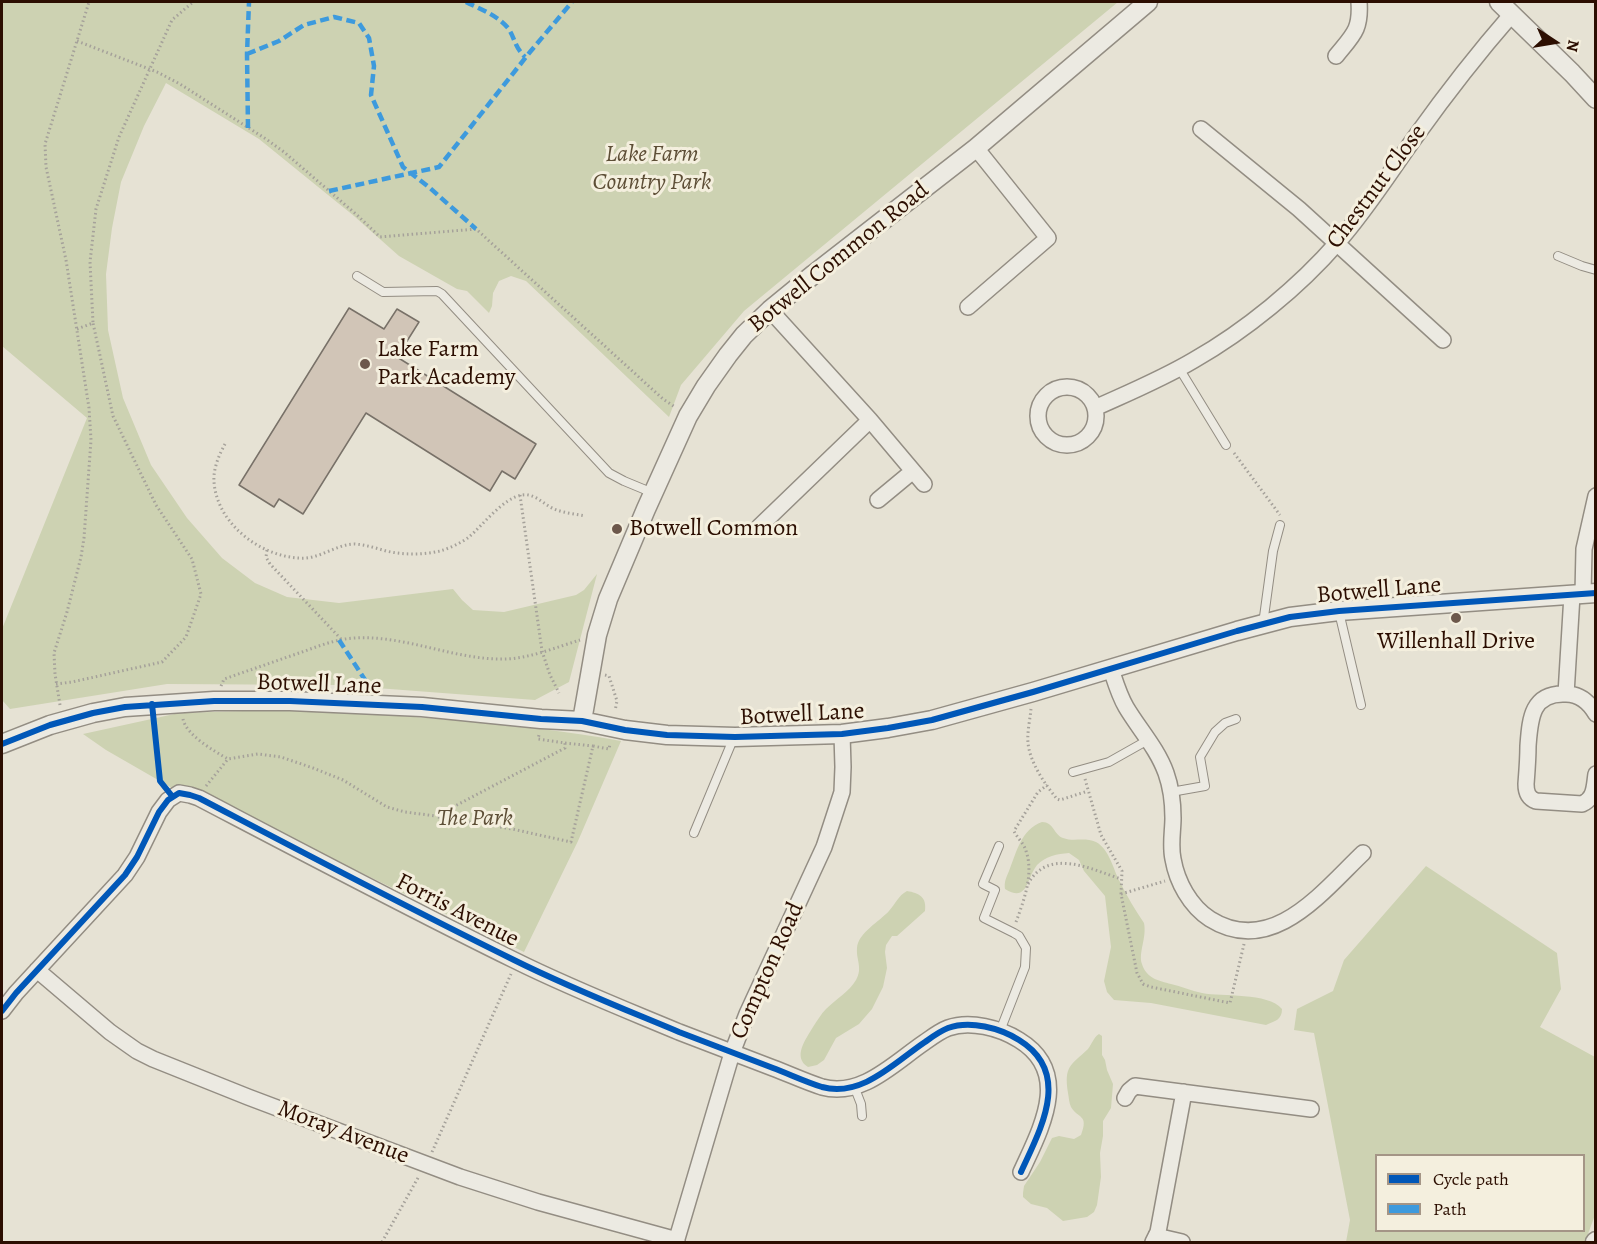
<!DOCTYPE html>
<html>
<head>
<meta charset="utf-8">
<style>
  body { margin:0 }
  #map { position:relative; width:1597px; height:1244px; overflow:hidden; background:#e6e2d4; font-family:Alegreya,serif }
  canvas { display:block }
  .frame { position:absolute; inset:0; border:3px solid #2c0e01; pointer-events:none }
  .legend { position:absolute; left:1375px; top:1154px; width:210px; height:78px; box-sizing:border-box; background:#f4efde; border:2px solid #a49586; margin:0; padding:8px 10px; list-style:none; font-size:18px; color:#2c0e01 }
  .legend li { display:flex; align-items:center; gap:12px; height:30px }
  .legend b { width:30px; border:2px solid #a49586 }
  .north { position:absolute; left:1525px; top:12px; width:60px; height:60px; -webkit-text-stroke:4px #f4efde; paint-order:stroke; rotate:102deg; font-size:16px; font-weight:700; line-height:24px; text-align:center; color:#2c0e01 }
  .north::after { content:''; display:block; margin:auto; width:21px; height:27px; background:#2c0e01; clip-path:polygon(50% 0,100% 100%,50% 72%,0 100%) }
</style>
</head>
<body>
<div id="map">
<canvas width="1597" height="1244"></canvas>
<div class="frame"></div>
<ul class="legend">
<li><b style="height:8px;background:#0057b8"></b>Cycle path</li>
<li><b style="height:8px;background:#3d9add"></b>Path</li>
</ul>
<div class="north">N</div>
</div>
<script>
const ctx = document.querySelector('canvas').getContext('2d');
ctx.lineJoin = 'round';
function fill(path, color) { ctx.fillStyle = color; ctx.fill(path, 'evenodd'); }
function strokePath(path, color, width, dash) { ctx.strokeStyle = color; ctx.lineWidth = width; ctx.lineCap = dash ? 'butt' : 'round'; ctx.setLineDash(dash || []); ctx.stroke(path); }
function drawText(font, color, halo, rows, align = 'center') {
  ctx.font = font + ' Alegreya,serif'; ctx.lineWidth = 6; ctx.setLineDash([]); ctx.textBaseline = 'middle'; ctx.strokeStyle = halo; ctx.fillStyle = color; for (const [text, x, y, turn = 0] of rows) {
    ctx.save(); ctx.translate(x, y); ctx.rotate((+turn || 0) * Math.PI / 180); ctx.textAlign = isNaN(turn) ? turn : align; if (halo) ctx.strokeText(text, 0, 0); ctx.fillText(text, 0, 0); ctx.restore();
  }
}
fill(new Path2D(`
  M2,2H1118L744,311L681,385L669,417L526,281L511,276L499,281L493,293L492,306L489,313L467,291L457,289L399,256L354,216L259,139L166,83L144,126L121,182L112,228L106,274L108,330L123,398L151,465L187,518L222,558L255,583L287,597L339,603L453,589L462,600L473,610L504,612L576,595L584,590L597,574L569,682L535,700L337,685L167,684L10,709L2,700V629L87,418L2,346Z
  M306,709C411,717 517,722 621,741L578,841L524,952L185,787L172,788L106,750L83,734L179,713Z
  M1042,822C1054,822 1053,834 1063,838C1073,842 1085,837 1096,842C1110,850 1113,869 1120,882C1127,896 1135,910 1144,923C1147,938 1138,953 1142,964C1146,978 1159,981 1171,984C1181,986 1191,991 1202,993C1222,997 1268,992 1282,1009C1282,1020 1275,1021 1266,1025L1151,1003L1114,1000L1107,992L1104,981L1111,947L1105,896L1084,871L1079,860L1069,853C1057,854 1046,856 1037,865C1026,879 1028,903 1005,889C1004,882 1006,878 1009,871C1016,854 1021,829 1042,822Z
  M1426,866L1557,953L1561,989L1540,1027L1595,1057V1215L1585,1242H1346L1350,1220L1314,1033L1294,1030L1297,1009L1333,991L1344,960ZM1376,1156H1584V1230H1376Z
  M907,891C919,893 927,897 925,911L897,936H892L886,945L885,952L887,968L883,987L872,1009L859,1024L836,1038L824,1060L817,1065L808,1067C792,1057 806,1039 813,1027C817,1021 821,1014 826,1009C836,999 849,992 856,980C863,968 856,960 857,948C858,933 880,921 889,911C896,903 898,896 907,891Z
  M1099,1034L1102,1036V1055L1105,1060L1107,1070L1113,1084L1111,1108L1103,1121V1136L1100,1153L1101,1177L1097,1205L1094,1212L1087,1217L1063,1221L1047,1208L1031,1204L1023,1197V1193L1024,1186L1040,1162L1052,1138L1059,1136L1074,1139L1081,1135C1089,1114 1078,1119 1071,1107C1069,1103 1069,1098 1068,1093C1064,1066 1070,1066 1088,1049C1092,1044 1093,1038 1099,1034Z`), '#cdd2b2');
const building = new Path2D(`
  M349,308L384,329L397,309L419,322L397,357L536,444L515,479L502,471L490,491L366,413L303,514L279,499L274,507L239,485Z`);
fill(building, '#d1c5b7');
strokePath(building, '#787168', 1.5);
const service = new Path2D(`
  M1558,256L1582,266L1596,270
  M357,276L383,292L437,291L442,294L609,473L624,481L653,493
  M1179,368L1226,445
  M1339,612L1361,705
  M1263,624L1273,551L1280,525
  M1073,772L1109,762L1148,740
  M1171,792L1205,786L1200,757L1215,732L1225,723L1236,719
  M694,833L734,737
  M999,846L983,884L995,890L984,918L1014,933L1019,936L1026,948L1025,967L1000,1031
  M854,1086L861,1104L862,1116`);
const minor = new Path2D(`
  M1336,56C1353,35 1361,30 1359,2
  M1201,129L1299,209L1443,340
  M968,307L1048,238L976,148
  M770,310L870,420L924,484
  M1038 416a29 29 0 1 1 58 0a29 29 0 1 1-58 0Z
  M1095,408C1128,393 1162,379 1194,360C1245,331 1299,287 1338,242C1367,209 1390,172 1416,136C1446,94 1478,53 1512,14
  M878,500L913,471
  M759,527L870,420
  M1583,594L1584,549L1596,496
  M1111,669C1115,681 1119,695 1126,707C1139,729 1157,748 1166,773C1171,787 1173,803 1173,818C1173,831 1170,845 1173,859C1177,882 1190,906 1210,919C1272,958 1323,891 1363,853
  M1566,694L1572,595
  M1596,714C1589,702 1580,694 1566,694C1531,692 1530,720 1528,746C1528,759 1527,771 1526,784C1526,792 1528,798 1536,801L1582,804C1595,798 1594,787 1596,774
  M37,970L110,1032L137,1051L153,1059L248,1097L460,1177L538,1202L677,1240
  M2,1011L16,993L125,875L137,857L159,812L168,800L179,793L190,795L199,798C304,853 408,908 514,960C568,987 624,1009 679,1032C710,1044 742,1056 773,1068C789,1074 806,1082 822,1087C862,1098 895,1062 925,1042C932,1037 940,1031 948,1028C970,1020 1000,1028 1019,1040C1073,1073 1040,1130 1021,1172
  M1125,1098L1129,1091L1135,1086L1311,1109
  M1156,1236L1182,1242
  M676,1242L732,1053L747,1014L824,847L842,792L843,767L842,734
  M1153,1242L1158,1232L1184,1092`);
const tertiary = new Path2D(`
  M1499,2L1572,73L1596,99
  M582,721L597,635L608,599L646,509L688,416L706,386L728,355L744,335L770,310L814,274L976,148L1148,2
  M2,744L50,725L93,713L125,707L214,701H290L422,707L541,719L582,721L625,730L667,735L735,737L842,734L888,728L932,720L1033,692L1237,631L1290,617L1339,611L1596,593
  M1595,1242L1596,1241`);
strokePath(service, '#938d83', 10);
strokePath(minor, '#938d83', 18);
strokePath(tertiary, '#938d83', 21);
strokePath(new Path2D(`
  M77,41L157,72L180,84L266,139L284,152L357,215L380,237L476,229L663,399L675,407
  M77,329L93,323L90,262L96,209L119,137L172,20L193,2
  M225,444C219,455 213,469 214,482C217,523 259,556 299,558C319,560 336,544 355,544C366,545 376,548 386,551C404,555 423,555 440,551C450,548 461,543 469,537C483,525 503,498 522,495C535,493 543,504 554,509C564,513 575,514 585,516
  M1234,453L1280,515
  M520,495L542,651L550,675L559,693
  M267,550L266,557L270,564L341,639
  M605,675L609,676L617,701L615,711
  M56,684L72,682L162,662L186,637L201,594L192,559L156,505L113,416L93,323
  M221,686L224,679C250,670 276,661 302,652C319,646 336,639 355,638C406,635 454,660 504,659C528,659 557,647 580,640
  M60,705L55,674L54,653L67,612L81,557L84,538L91,440L89,408L66,260L46,167L45,144L89,2
  M1031,709C1030,720 1027,732 1028,743C1030,763 1045,784 1057,799L1060,800L1088,791
  M183,719C186,735 214,751 228,759L258,754L281,757L313,768L343,780L387,807L405,812L436,816L565,748V743L538,739L539,735
  M565,743L593,746
  M1085,779L1101,835L1122,871L1121,894L1137,973L1143,984L1151,987L1230,1003L1244,944
  M206,786L228,759
  M438,817L512,829L571,842L593,746L609,749L610,744
  M1028,884C1048,847 1091,869 1121,879
  M1121,894L1165,881
  M1016,922C1024,900 1034,874 1026,851C1024,843 1017,838 1014,831L1038,792L1047,785
  M432,1152L511,974
  M382,1242L419,1176`), '#a5a19a', 3, [1.5, 3]);
strokePath(service, '#eceae2', 8);
strokePath(minor, '#eceae2', 15);
strokePath(tertiary, '#eceae2', 18);
strokePath(new Path2D(`
  M466,2C480,9 497,15 508,28C515,38 514,46 525,57
  M247,54L279,41L304,25L334,17L359,23L369,38L374,66L371,95L403,167L430,188L476,229
  M248,128L247,54L249,2
  M329,191L439,167L530,52L572,2
  M339,640L371,689`), '#3d9add', 4.5, [9, 4.5]);
strokePath(new Path2D(`
  M152,704L160,781L172,796
  M2,744L50,725L93,713L125,707L214,701H290L422,707L541,719L582,721L625,730L667,735L735,737L842,734L888,728L932,720L1033,692L1237,631L1290,617L1339,611L1596,593
  M2,1011L16,993L125,875L137,857L159,812L168,800L179,793L190,795L199,798C304,853 408,908 514,960C568,987 624,1009 679,1032C710,1044 742,1056 773,1068C789,1074 806,1082 822,1087C862,1098 895,1062 925,1042C932,1037 940,1031 948,1028C970,1020 1000,1028 1019,1040C1073,1073 1040,1130 1021,1172`), '#0057b8', 6);
for (const [x, y, r, color] of [
  [365,364,6,"#6d584b"],
  [617,529,6,"#6d584b"],
  [1456,618,6,"#6d584b"]
]) { const dot = new Path2D(); dot.arc(x, y, r, 0, 2 * Math.PI); ctx.fillStyle = color; ctx.fill(dot); strokePath(dot, '#f4efde', 2); }
drawText('italic 24px', '#5d4e36', '#f4efde', [
  ["Lake Farm",652,155],
  ["Country Park",652,183],
  ["The Park",475,819]
]);
drawText('24px', '#2c0e01', '#f4efde', [
  ["Chestnut Close",1377,187,-53],
  ["Botwell Common Road",839,258,-39],
  ["Botwell Lane",1379,591,-5],
  ["Botwell Lane",319,685,2],
  ["Botwell Lane",802,715,-3],
  ["Forris Avenue",457,911,27],
  ["Compton Road",768,971,-66],
  ["Moray Avenue",343,1133,21]
]);
drawText('24px', '#2c0e01', '#f4efde', [
  ["Lake Farm",377,350],
  ["Park Academy",377,378],
  ["Botwell Common",629,529],
  ["Willenhall Drive",1456,642,"center"]
], 'left');
</script>
</body>
</html>
